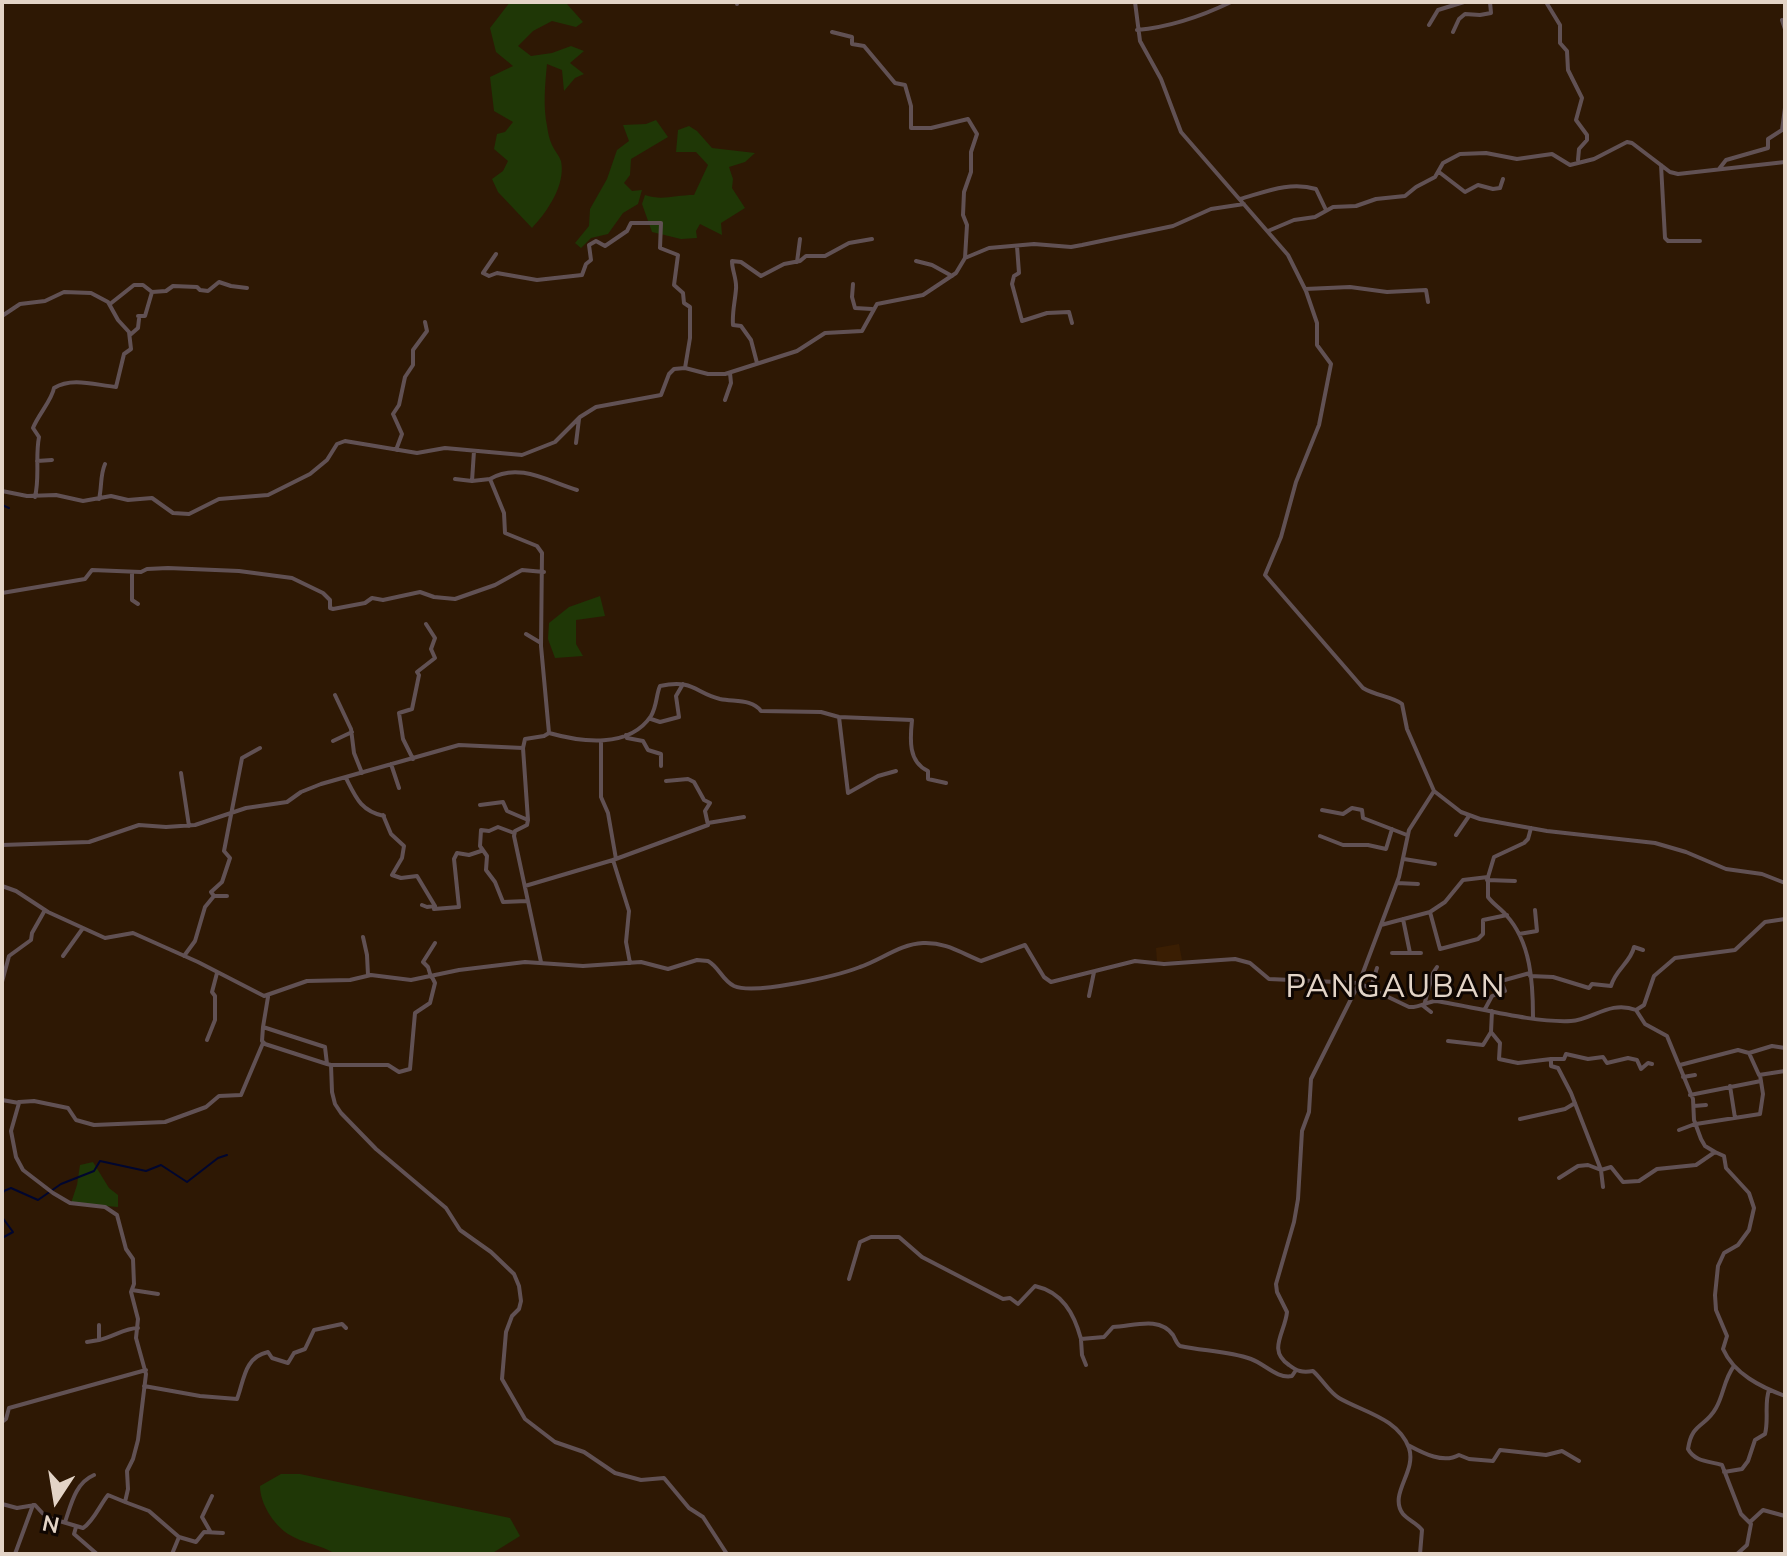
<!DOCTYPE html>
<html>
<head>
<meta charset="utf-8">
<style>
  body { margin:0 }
  #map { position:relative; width:1787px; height:1556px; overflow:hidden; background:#2e1804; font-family:"Nunito Sans",sans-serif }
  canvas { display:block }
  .frame { position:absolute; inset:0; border:4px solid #e3d4c7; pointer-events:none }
  .north { position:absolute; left:16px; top:1460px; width:80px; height:80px; -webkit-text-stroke:6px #0f0602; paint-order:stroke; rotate:192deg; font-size:22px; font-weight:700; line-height:32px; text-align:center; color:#e3d4c7 }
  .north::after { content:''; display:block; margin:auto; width:28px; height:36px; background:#e3d4c7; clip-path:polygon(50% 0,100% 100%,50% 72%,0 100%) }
</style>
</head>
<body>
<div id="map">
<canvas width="1787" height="1556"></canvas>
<div class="frame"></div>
<div class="north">N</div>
</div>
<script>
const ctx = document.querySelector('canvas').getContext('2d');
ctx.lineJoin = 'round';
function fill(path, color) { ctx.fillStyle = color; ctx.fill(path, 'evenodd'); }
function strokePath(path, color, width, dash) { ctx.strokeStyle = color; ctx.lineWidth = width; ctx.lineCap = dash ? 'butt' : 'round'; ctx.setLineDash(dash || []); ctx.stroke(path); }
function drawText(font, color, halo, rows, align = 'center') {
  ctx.font = font + ' "Nunito Sans",sans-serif'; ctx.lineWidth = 6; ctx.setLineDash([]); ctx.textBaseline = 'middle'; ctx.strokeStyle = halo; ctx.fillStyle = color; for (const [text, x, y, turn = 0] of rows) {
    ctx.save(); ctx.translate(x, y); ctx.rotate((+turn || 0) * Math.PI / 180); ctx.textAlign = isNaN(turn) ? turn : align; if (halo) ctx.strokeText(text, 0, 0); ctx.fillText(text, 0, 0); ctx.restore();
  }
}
fill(new Path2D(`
  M1179,944L1182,960L1157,962L1156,948Z`), '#3a1e03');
fill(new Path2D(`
  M510,2L567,4L583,22L576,27L552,21L533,31L518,46L531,56L552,53L571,46L584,51L570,63L584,74L575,78L564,91L562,70L547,64C545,85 543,106 547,126C548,132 549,139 552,145C554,150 559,155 561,161C566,185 547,212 532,228L498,192L492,179L503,171L508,161L494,149L497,134L505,132L513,122L494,111L490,77L513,66L496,52L490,28Z
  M656,120L668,137L631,159L630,175L624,183L632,191L642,190L638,204L623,213L608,234L591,238L581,248L575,243L589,226L590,209L607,179L617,150L629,141L623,125L646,124Z
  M689,126L697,131L712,148L755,153L745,162L729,167L733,179L732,188L745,208L721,223L722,235L700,224L696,231L697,238L681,239L652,232L642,204L645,195C662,201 675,195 694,195L708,165L696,152H676L678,130Z
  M600,596L605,616L576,620V644L583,656L555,658L548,639L549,623L569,607Z
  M93,1162L109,1188L118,1195V1207L71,1203L77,1185L80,1165Z
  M281,1474H300L510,1518L520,1536L491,1554H336C321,1545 302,1543 288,1534C273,1524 260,1503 260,1486Z`), '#1f3706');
strokePath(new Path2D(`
  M2,505L9,508
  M2,1195L4,1191L11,1188L38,1200L61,1184L94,1171L100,1161L146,1171L161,1165L187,1182L218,1158L227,1155
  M2,1217L13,1232L2,1238`), '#00062f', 2);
strokePath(new Path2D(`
  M1135,2L1140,41L1161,79L1181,132L1288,255L1306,291L1317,323V345L1331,364L1319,425L1296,482L1281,537L1265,575L1363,688C1376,696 1394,697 1402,704L1407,729L1434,791L1409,830L1399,877L1359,983L1311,1079L1309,1112L1302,1131L1298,1199L1294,1222L1276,1284L1277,1292L1287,1312C1285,1333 1267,1350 1289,1365C1297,1371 1302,1373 1313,1371C1322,1379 1329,1392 1339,1398C1363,1412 1398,1418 1409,1448C1417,1472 1388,1494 1403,1514C1408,1520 1417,1523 1422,1530L1420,1554
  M1546,2L1560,25V43L1567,51L1568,70L1582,98L1576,120L1587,135V140L1579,149L1578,160
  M737,4V2
  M1782,20L1785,29
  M1429,25L1438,10L1464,2
  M1137,30C1171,27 1200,17 1231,2
  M832,32L852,37V44L864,46L895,83L905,85L911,106V128H931L968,119L977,134L971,152V172L964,192L963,215L967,225L965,258
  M1453,32L1459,19L1465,14L1480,15L1491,13L1490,2
  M1661,165L1665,238L1668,241H1700
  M1719,169L1726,160L1768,148V139L1782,130L1785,108
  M1439,172L1465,192L1478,185L1493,189L1500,188L1503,179
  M1240,199C1265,192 1290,181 1316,189L1326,210
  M1268,231L1294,220L1315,217L1333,207L1356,206L1376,199L1405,196L1416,187L1435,177L1443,163L1460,154L1486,153L1517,159L1552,154L1570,165L1594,159L1627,142L1632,143L1670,172L1678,174L1785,162
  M1017,246L1019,273L1014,276L1012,284L1022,321L1047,313L1069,312L1072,323
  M496,254L483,273L489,276L497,273L537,280L582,275L586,264L591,260L589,245L596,241L605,246L627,231L631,223H661L660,248L678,255L674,285L683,293L684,303L690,307V338L685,368
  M916,261L932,265L952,276
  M797,262L800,239
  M853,284L852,297L855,308L872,309
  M1305,289L1350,287L1387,292L1426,290L1428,302
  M110,304L134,285H143L152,292L166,291L173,286L197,287L200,290L208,291L219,282L231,286L247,288
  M2,316L20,304L45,301L64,292L91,293L108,302L118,320L129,332L131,349L124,354L116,387C95,385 72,377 54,388C52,400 38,415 33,428L39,437C35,458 40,476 35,497
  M138,316H145L152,292
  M130,335L138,328L139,319
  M757,363L751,340L741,326L733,325C732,312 735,302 736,289C737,279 732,271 732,261L741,262L761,276L784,264L800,261L806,256H825L849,243L872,239
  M725,400L731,383L730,373
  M576,443L579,419
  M396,450L402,434L393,414L399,405L405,377L413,365V350L427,331L425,322
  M474,451L472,481L490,479L504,513L505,533L537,546L542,553L541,646L549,733L544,736L525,739L523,748
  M37,461L52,460
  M455,479L472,481
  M490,479C518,462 548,481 577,490
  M2,491L27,496L56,495L83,501L111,496L128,500L152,498L173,513L189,514L219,499L268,495L310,474L327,460L337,444L345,441L417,453L445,448L522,455L555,442L580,417L596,407L661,395L669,374L674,369L685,368L708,374H725L797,351L825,333L862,331L877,304L923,295L956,273L965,258L989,248L1034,244L1071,247L1082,245L1173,226L1211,209L1244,204
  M99,499C102,487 100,475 105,464
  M132,572V600L138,604
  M2,593L85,579L92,570L141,572L147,569L168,568L239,571L292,578L323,593L330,600V608L333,609L365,603L372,598L383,600L420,592L434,597L455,599L495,585L522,570L544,572
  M526,634L541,643
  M335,695L351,729L354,753L362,773
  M839,717L848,793L878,776L896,771
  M651,719L660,722L679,717L676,696L683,684
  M549,733C581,742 629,749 651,716C657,706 656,695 660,686C694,679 695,693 720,699C735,702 752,699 761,711L821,712L839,717L912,720C910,739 908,762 928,771V779L946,783
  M626,735L627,738L643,741L648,750L661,754V766
  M333,741L352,732
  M601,742V797L608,813L616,859
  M413,759L403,739L399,713L412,709L419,675L417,672L435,658L431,649L435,638L426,624
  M391,764L399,788
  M181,773L189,826
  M346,778C356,798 361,811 384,816
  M1434,791L1461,812L1480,819L1547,831L1655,843L1686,852L1726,869L1762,874L1785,883
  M480,805L503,802L507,811L528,820
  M1322,810L1343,814L1352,808L1362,810L1363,818L1407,835
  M383,815L391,834L404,846L402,858L392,875L401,878L417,876L435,906L427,907L422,905
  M708,823L744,817
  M514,833L498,827L489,831L481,830L480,846L487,856L486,870L495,882L503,902L527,901
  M1456,835L1469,816
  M1320,836L1343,845H1368L1386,849L1392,829
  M2,845L89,842L139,825L166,827L195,825L246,808L287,802L301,792L321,784L459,745L523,748L528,820L527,825L515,831L514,836L541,962
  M1404,859L1435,864
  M1488,877L1494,857L1524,843L1528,839L1531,828
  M1487,880L1515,881
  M1397,883L1418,884
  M2,886L16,891L48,912L105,938L133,933L198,962L264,996L307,981L350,980L371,975L411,980L459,970L525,962L583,966L641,962L668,969L697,960L708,961C719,967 722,980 734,986C755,995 837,976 860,967C881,960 900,944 923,943C946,942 961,953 981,961L1025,945L1044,977L1051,982L1135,961L1164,964L1235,959L1250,963L1269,979L1359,983L1409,1007C1419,1008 1426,1002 1436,1001C1476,1007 1532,1023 1571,1021C1592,1020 1610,1000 1636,1010L1645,1024L1667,1036L1693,1099L1694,1120L1701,1139L1705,1146L1715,1152
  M525,886L613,860
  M214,896L211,892L222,882L230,858L224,851L242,758L260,748
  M434,909L459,907L454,859L457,853L469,855L481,851
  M1430,912L1440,949L1478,939L1483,934V920L1507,915
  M1403,919L1410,953
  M1381,925L1430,912L1445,902L1463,880L1488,877V897C1493,904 1500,908 1506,915C1531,942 1533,983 1533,1017
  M1519,934L1537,931L1535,910
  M363,937L367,955L368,975
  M1392,953H1421
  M63,956L83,928
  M184,956L195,941L205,907L214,896H227
  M630,963L626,942L629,911L613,860L708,825L705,811L710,803L704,800L694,782L688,779L666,781
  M1530,976L1553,977L1589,988L1592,984L1611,986C1615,970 1631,962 1634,947L1643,950
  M431,977L428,967L423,962L435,943
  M2,982L9,956L31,940L32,933L45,910
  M1371,987L1377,968
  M1089,996L1094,972
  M268,997L263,1027L325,1047L327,1064L331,1065L332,1092L335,1104L341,1113L376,1149L446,1208L460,1230L491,1252L514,1274L519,1286L521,1301L519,1309L512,1316L506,1332L502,1379L525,1419L555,1442L584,1452L615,1473L641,1480L664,1478L689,1508L703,1517L727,1554
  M1425,1002L1433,973L1437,967
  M1422,1005L1431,1012
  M1485,1009L1492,996L1505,991L1501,981L1530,973
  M1636,1010L1644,1005L1654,976L1675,958L1735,950L1765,922L1785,919
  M1492,1011L1491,1032L1500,1043L1499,1059L1518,1063L1551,1059V1066L1558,1068L1571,1093L1601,1170L1611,1167L1623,1182L1639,1181L1657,1169L1696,1165L1715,1152L1724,1156L1726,1168L1749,1193L1754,1208L1749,1230L1738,1245L1724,1253L1718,1266L1715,1295L1716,1310L1727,1336L1723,1349C1734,1374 1761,1387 1785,1396
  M263,1027L262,1041L265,1044L327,1064
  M207,1040L215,1020V996L212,992L217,973
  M1448,1041L1483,1045L1491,1032
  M1749,1053L1759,1075L1785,1071
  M1551,1059H1564L1566,1054L1588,1059L1603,1057L1607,1063L1628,1058L1637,1060L1641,1069L1648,1063L1652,1064
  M331,1065H388L399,1072L410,1069L415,1013L430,1003L435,983L432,977
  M1680,1065L1738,1050L1749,1053L1772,1046L1785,1048
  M1683,1077L1695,1075
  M1730,1086L1735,1118
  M1690,1095L1761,1081
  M2,1100L19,1103L11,1131L16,1157L23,1170L53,1193L70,1203L105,1207L117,1215L126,1249L133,1259L134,1284L131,1292L138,1319L136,1338L146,1374L138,1440L133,1459L127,1471L128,1489L125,1502L108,1495C100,1505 93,1522 83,1528L46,1517L35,1505L17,1508L2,1504
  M19,1102L34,1101L68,1108L76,1120L94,1125L165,1122L206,1107L219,1096L241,1095L263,1043
  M1694,1106L1706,1105
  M1520,1119L1565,1109L1575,1103
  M1696,1124L1760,1114L1763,1094L1760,1075
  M1679,1130L1695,1124
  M1559,1178L1578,1166L1588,1165L1601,1170L1603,1187
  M849,1279L860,1242L871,1237H899L922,1257L1003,1299L1010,1298L1018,1304L1035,1286C1062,1292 1074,1313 1081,1339L1104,1337L1113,1327C1131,1327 1159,1315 1173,1335C1175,1338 1176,1343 1180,1346C1203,1351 1228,1351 1251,1359C1265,1364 1277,1379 1292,1376L1296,1370
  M132,1290L158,1294
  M99,1325V1340C113,1337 125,1328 138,1328
  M1081,1340L1082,1355L1086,1365
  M87,1342L99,1340
  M1734,1366C1724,1379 1724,1394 1716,1408C1705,1428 1692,1422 1688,1449C1695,1462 1709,1461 1722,1465L1741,1514L1751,1524L1747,1545L1737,1554
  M144,1386L200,1396L237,1399C244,1381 244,1357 268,1352L272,1358L288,1363L294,1353L305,1349L314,1330L342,1324L346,1328
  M2,1422L6,1419L9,1408L146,1370
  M1408,1445C1423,1453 1443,1464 1459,1455L1469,1459L1493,1461L1500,1450L1546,1455L1562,1451L1579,1461
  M1724,1472L1742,1469L1748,1461L1755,1440L1765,1434C1769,1419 1764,1404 1769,1390
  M125,1502L149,1511L179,1537
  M65,1522C71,1505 75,1483 94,1475
  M1750,1522L1763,1510L1785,1516
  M76,1527L74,1534L97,1554
  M210,1531L202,1517L212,1496
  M15,1554L33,1505
  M172,1554L179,1537L196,1542L204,1532L223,1533`), '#615154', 4);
ctx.letterSpacing = '2px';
drawText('32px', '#e3d4c7', '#0f0602', [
  ["PANGAUBAN",1396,989]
]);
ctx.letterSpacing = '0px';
</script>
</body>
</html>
